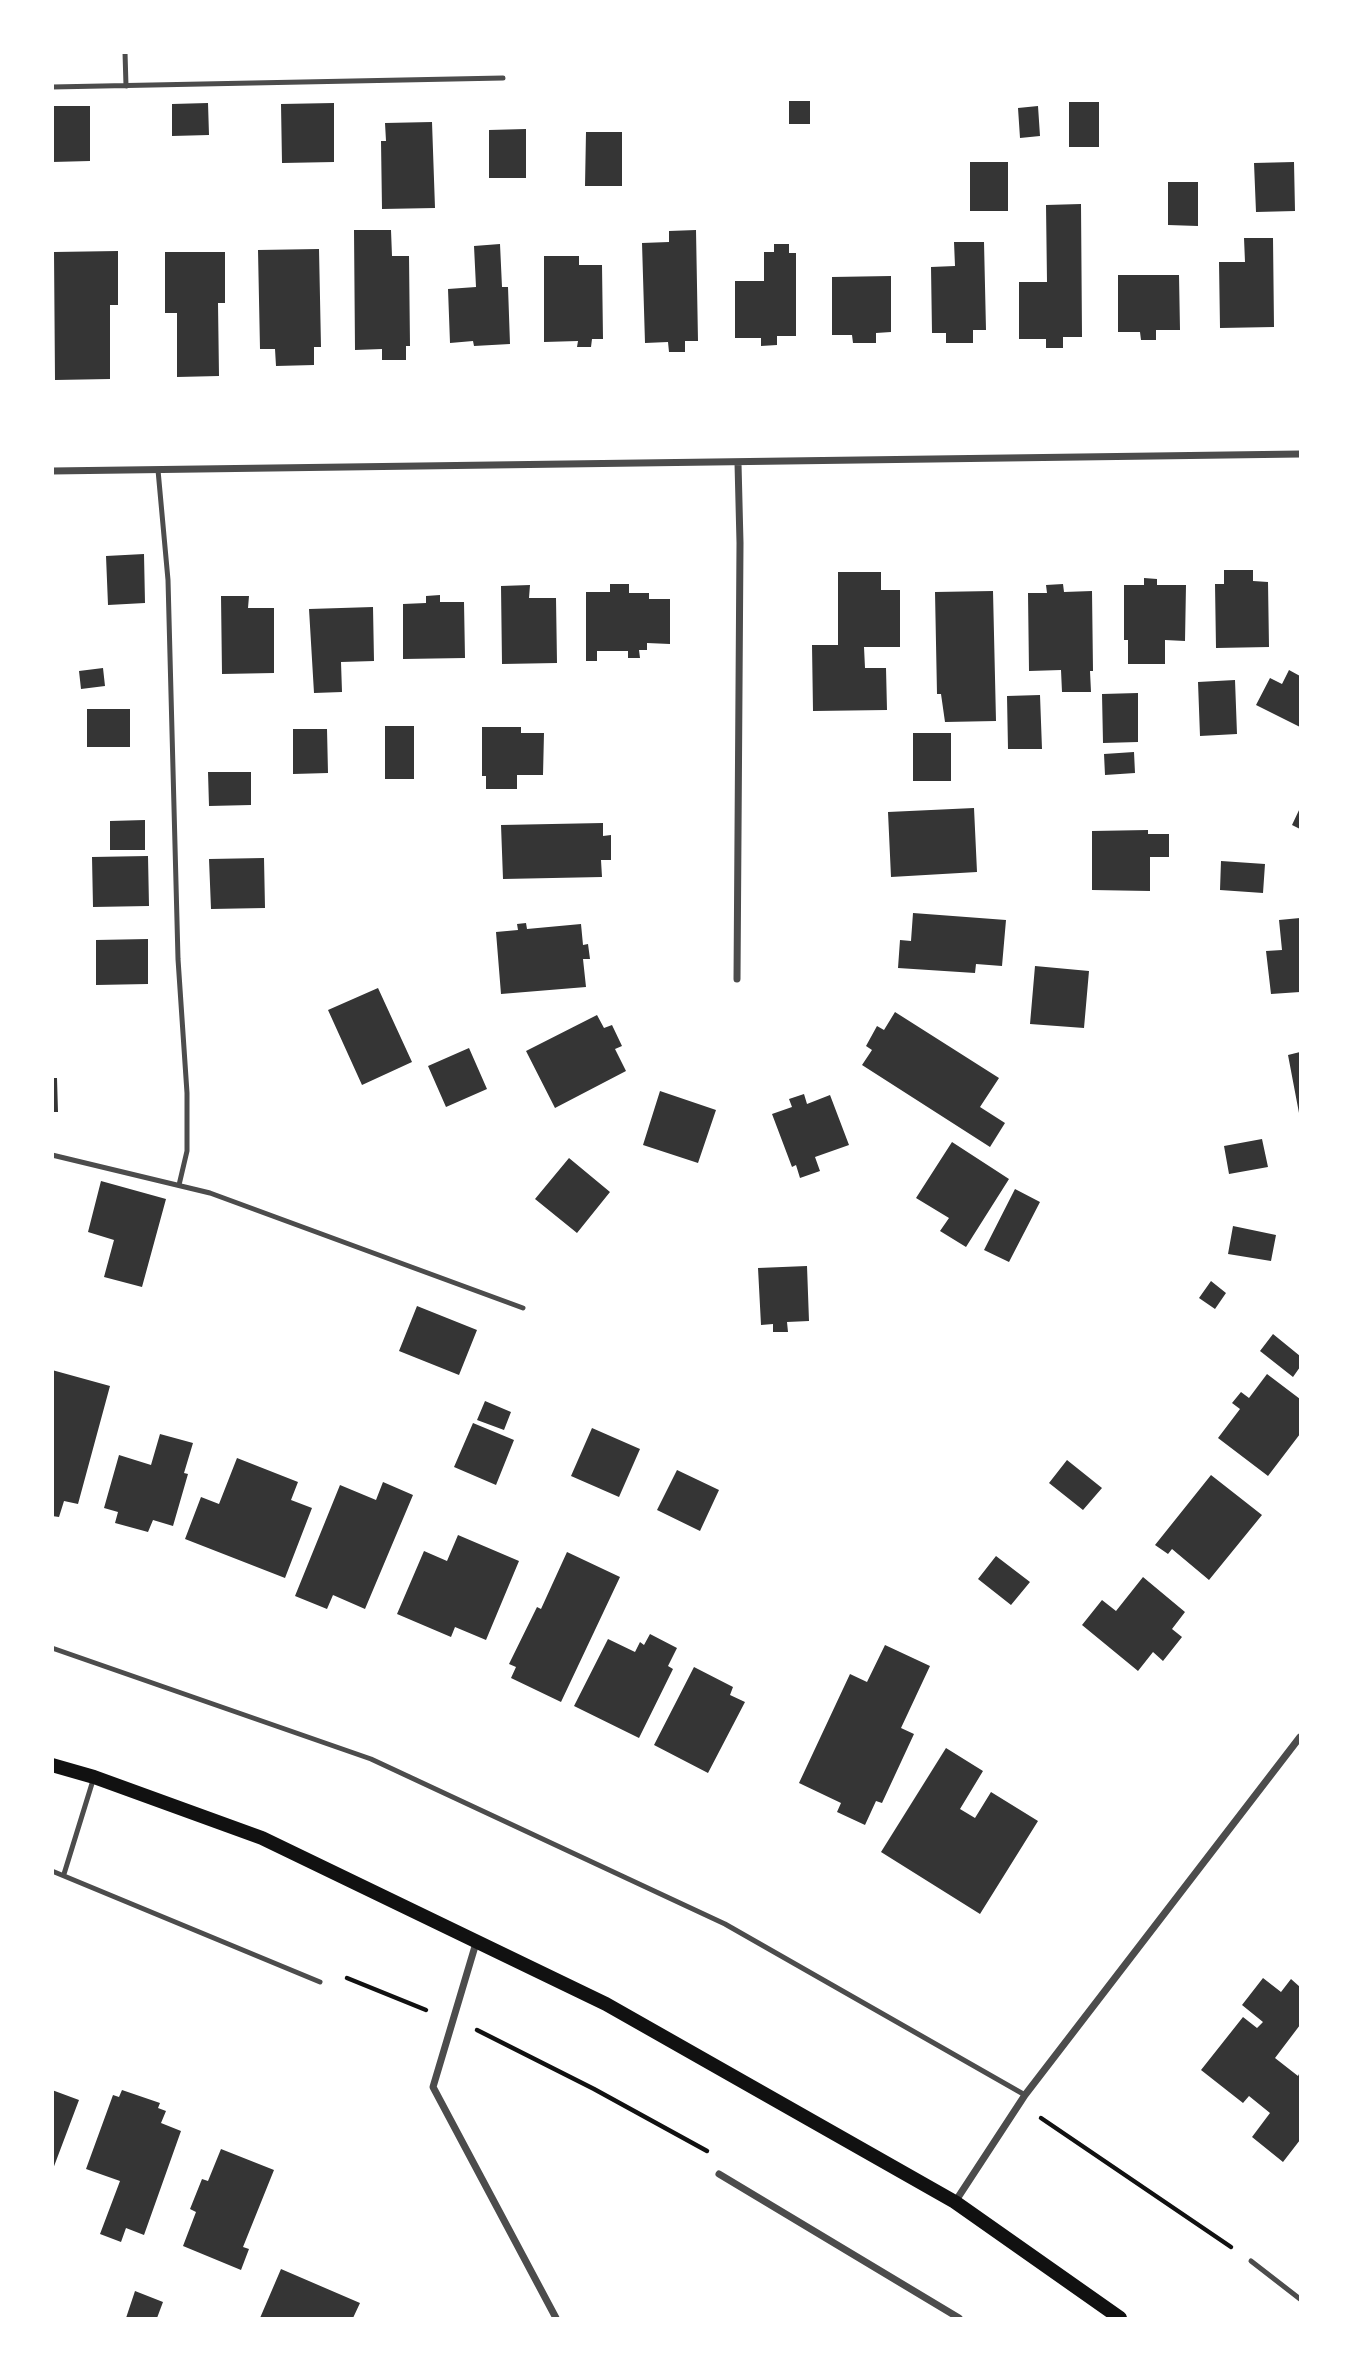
<!DOCTYPE html>
<html>
<head>
<meta charset="utf-8">
<style>
  body { margin:0 }
  #map { position:relative; width:1353px; height:2371px; overflow:hidden; background:#fff; font-family:Manrope,sans-serif }
  canvas { display:block }
  .frame { position:absolute; inset:0; border:54px solid #fff; pointer-events:none }
</style>
</head>
<body>
<div id="map">
<canvas width="1353" height="2371"></canvas>
<div class="frame"></div>
</div>
<script>
const ctx = document.querySelector('canvas').getContext('2d');
ctx.lineJoin = 'round';
function fill(path, color) { ctx.fillStyle = color; ctx.fill(path, 'evenodd'); }
function strokePath(path, color, width, dash) { ctx.strokeStyle = color; ctx.lineWidth = width; ctx.lineCap = dash ? 'butt' : 'round'; ctx.setLineDash(dash || []); ctx.stroke(path); }
fill(new Path2D(`
  M789,101H810V124H789Z
  M1069,102H1099V147H1069Z
  M208,103L209,135L172,136V104Z
  M334,103V162L282,163L281,104Z
  M52,106H90V161L52,162Z
  M1038,106L1040,136L1020,138L1018,108Z
  M432,122L435,208L382,209L381,141H386L385,123Z
  M526,129V178H489V130Z
  M586,132H622V186H585Z
  M970,162H1008V211H970Z
  M1294,162L1295,211L1256,212L1254,163Z
  M1168,182H1198V226L1168,225Z
  M1081,204L1082,337H1063V348H1046V339H1019V282H1047L1046,205Z
  M354,230H391L392,256H409L410,346H406V360H382V349L355,350Z
  M696,230L698,341H685V352H669L668,342L645,343L642,243L669,242V231Z
  M1244,238H1273L1274,327L1220,328L1219,262H1245Z
  M954,242H984L986,330H973V343H946V333H932L931,267L955,266Z
  M500,244L502,287H508L510,344L474,346L473,341L450,343L448,289L476,287L474,246Z
  M774,244H789V253H796V336H777V345L761,346V338H735V281H764V252H774Z
  M319,249L321,347H314V365L276,366L275,349H260L258,250Z
  M118,251V305H110V379L55,380L54,252Z
  M165,252H225V303H218L219,376L177,377V313H165Z
  M544,256H579V265H602L603,339H592L591,347H577L578,341L544,342Z
  M1118,275H1179L1180,330H1156V340H1141L1140,332H1118Z
  M891,276V332L876,333V343H853L852,335H832V277Z
  M144,554L145,603L108,605L106,556Z
  M1224,570H1253V581L1268,582L1269,647L1216,648L1215,584H1224Z
  M838,572H881V590H900V647H864L865,668H886L887,710L813,711L812,645H838Z
  M1144,578L1157,579V585H1186L1185,641L1165,640V664H1128V640H1124V585H1144Z
  M610,584H629V593H649V599H670V644L647,643V650H639L640,658H628V651H597V661H586V592H610Z
  M1063,584L1064,592L1092,591L1093,671H1090L1091,692H1062L1061,670L1029,671L1028,593H1047L1046,585Z
  M530,585L529,598H556L557,663L502,664L501,586Z
  M993,591L996,721L945,722L941,694H937L935,592Z
  M440,595V602H464L465,658L403,659V604L426,603V596Z
  M221,596H249L248,608H274V673L222,674Z
  M373,607L374,661L341,662L342,692L314,693L309,609Z
  M103,668L105,686L81,689L79,671Z
  M1289,670L1300,676V727L1256,705L1270,678L1282,684Z
  M1235,680L1237,734L1200,736L1198,682Z
  M1138,693V742L1103,743L1102,694Z
  M1040,695L1042,749H1008L1007,696Z
  M87,709H130V747H87Z
  M385,726H414V779H385Z
  M482,727H521V733H544L543,775H517V789H486V776H482Z
  M293,729H327L328,773L293,774Z
  M913,733H951V781H913Z
  M1134,752L1135,773L1105,775L1104,754Z
  M208,772H251V805L209,806Z
  M974,808L977,872L891,877L888,812Z
  M1300,808V829L1292,825Z
  M145,820V850H110V821Z
  M603,823V836L611,835V860H601L602,877L503,879L501,825Z
  M1148,830V834H1169V857H1150V891L1092,890V831Z
  M148,856L149,906L93,907L92,857Z
  M264,858L265,908L211,909L209,859Z
  M1221,861L1265,864L1263,893L1220,890Z
  M913,913L1006,920L1002,966L976,964L975,973L898,968L900,940L911,941Z
  M1300,918V992L1271,994L1266,951L1282,950L1279,920Z
  M526,923L527,929L581,924L583,945L588,944L590,959H583L586,987L501,994L496,932L518,930L517,924Z
  M148,939V984L96,985V940Z
  M1035,966L1089,971L1084,1028L1030,1024Z
  M378,988L412,1062L362,1085L328,1010Z
  M895,1012L999,1078L980,1107L1005,1123L990,1147L862,1065L872,1050L866,1046L877,1026L884,1030Z
  M597,1015L604,1028L612,1025L622,1046L615,1049L626,1071L555,1108L526,1051Z
  M469,1048L487,1089L446,1107L428,1066Z
  M1300,1052V1113H1299L1288,1055Z
  M52,1078H57L58,1112H52Z
  M660,1091L716,1110L698,1163L643,1145Z
  M804,1094L807,1104L830,1095L849,1145L815,1157L820,1171L800,1178L796,1165L792,1167L772,1114L792,1107L789,1099Z
  M1262,1139L1268,1167L1229,1174L1224,1146Z
  M952,1142L1009,1179L966,1247L940,1231L949,1218L916,1198Z
  M569,1158L610,1192L577,1233L535,1199Z
  M101,1181L166,1199L142,1287L104,1277L114,1240L88,1232Z
  M1015,1189L1040,1202L1009,1262L984,1250Z
  M1233,1226L1276,1235L1271,1261L1228,1254Z
  M807,1266L809,1321L787,1322L788,1332H773V1324L761,1325L758,1268Z
  M1211,1281L1226,1293L1215,1309L1199,1298Z
  M417,1306L477,1330L459,1375L399,1351Z
  M1273,1334L1300,1356V1367L1293,1377L1260,1351Z
  M52,1370L110,1386L78,1504L64,1501L59,1517L52,1516Z
  M1267,1374L1300,1399V1434L1268,1476L1218,1438L1240,1409L1232,1403L1241,1392L1249,1398Z
  M485,1401L511,1412L504,1430L477,1420Z
  M473,1423L514,1440L496,1485L454,1467Z
  M592,1428L640,1449L619,1497L571,1476Z
  M160,1434L193,1443L184,1473L188,1474L173,1526L153,1520L148,1532L115,1523L118,1512L104,1508L119,1455L151,1465Z
  M237,1458L298,1482L291,1500L312,1508L285,1578L185,1539L201,1497L219,1504Z
  M1067,1460L1102,1488L1083,1510L1049,1483Z
  M677,1470L719,1490L700,1531L657,1510Z
  M1211,1475L1262,1515L1209,1580L1172,1549L1168,1554L1155,1545Z
  M383,1482L413,1495L365,1609L333,1595L327,1609L295,1596L340,1485L376,1500Z
  M458,1535L519,1561L486,1640L455,1627L451,1637L397,1614L424,1551L447,1561Z
  M567,1552L620,1577L561,1702L511,1678L516,1667L509,1664L537,1607L541,1609Z
  M996,1556L1030,1582L1011,1605L978,1579Z
  M1143,1577L1185,1612L1172,1629L1182,1637L1163,1661L1153,1652L1138,1671L1082,1625L1102,1600L1116,1611Z
  M650,1634L677,1648L668,1666L673,1669L639,1738L574,1706L608,1639L635,1652L640,1642L644,1645Z
  M885,1645L930,1666L901,1728L914,1734L882,1803L876,1801L865,1825L837,1812L841,1803L799,1783L850,1674L867,1682Z
  M694,1667L733,1687L730,1695L745,1702L708,1773L654,1745Z
  M946,1748L983,1771L960,1809L975,1818L991,1792L1038,1821L980,1914L881,1852Z
  M1263,1978L1281,1992L1291,1979L1300,1987V2025L1275,2058L1298,2076L1300,2072V2140L1283,2162L1252,2137L1270,2113L1249,2096L1243,2103L1201,2070L1243,2017L1257,2028L1263,2022L1242,2005Z
  M52,2090L79,2100L53,2169L52,2168Z
  M122,2090L160,2103L158,2108L166,2111L161,2123L181,2131L144,2235L126,2228L121,2242L100,2234L120,2181L86,2169L113,2095L119,2097Z
  M221,2149L274,2170L243,2247L249,2249L241,2270L183,2246L196,2212L190,2209L202,2179L208,2181Z
  M281,2269L360,2303L353,2318H260Z
  M135,2291L163,2302L157,2318H126Z`), '#353535');
strokePath(new Path2D(`
  M347,1978L426,2010
  M477,2030L594,2089L707,2151
  M1041,2118L1231,2247`), '#111', 4.5);
strokePath(new Path2D(`
  M125,52L126,86
  M52,87L503,78
  M158,470L168,580L178,959L187,1093V1151L179,1185
  M52,1155L210,1193L523,1308
  M52,1648L371,1759L725,1924L1025,2095
  M52,1871L320,1982
  M64,1874L94,1777
  M1251,2261L1300,2299`), '#4c4c4c', 5);
strokePath(new Path2D(`
  M52,471L1300,454
  M737,979L740,543L738,463
  M476,1943L433,2087L556,2318
  M719,2174L959,2318
  M955,2202L1025,2095L1300,1737`), '#4c4c4c', 7);
strokePath(new Path2D(`
  M52,1765L94,1777L262,1838L606,2004L955,2202L1120,2318`), '#111', 14);
</script>
</body>
</html>
